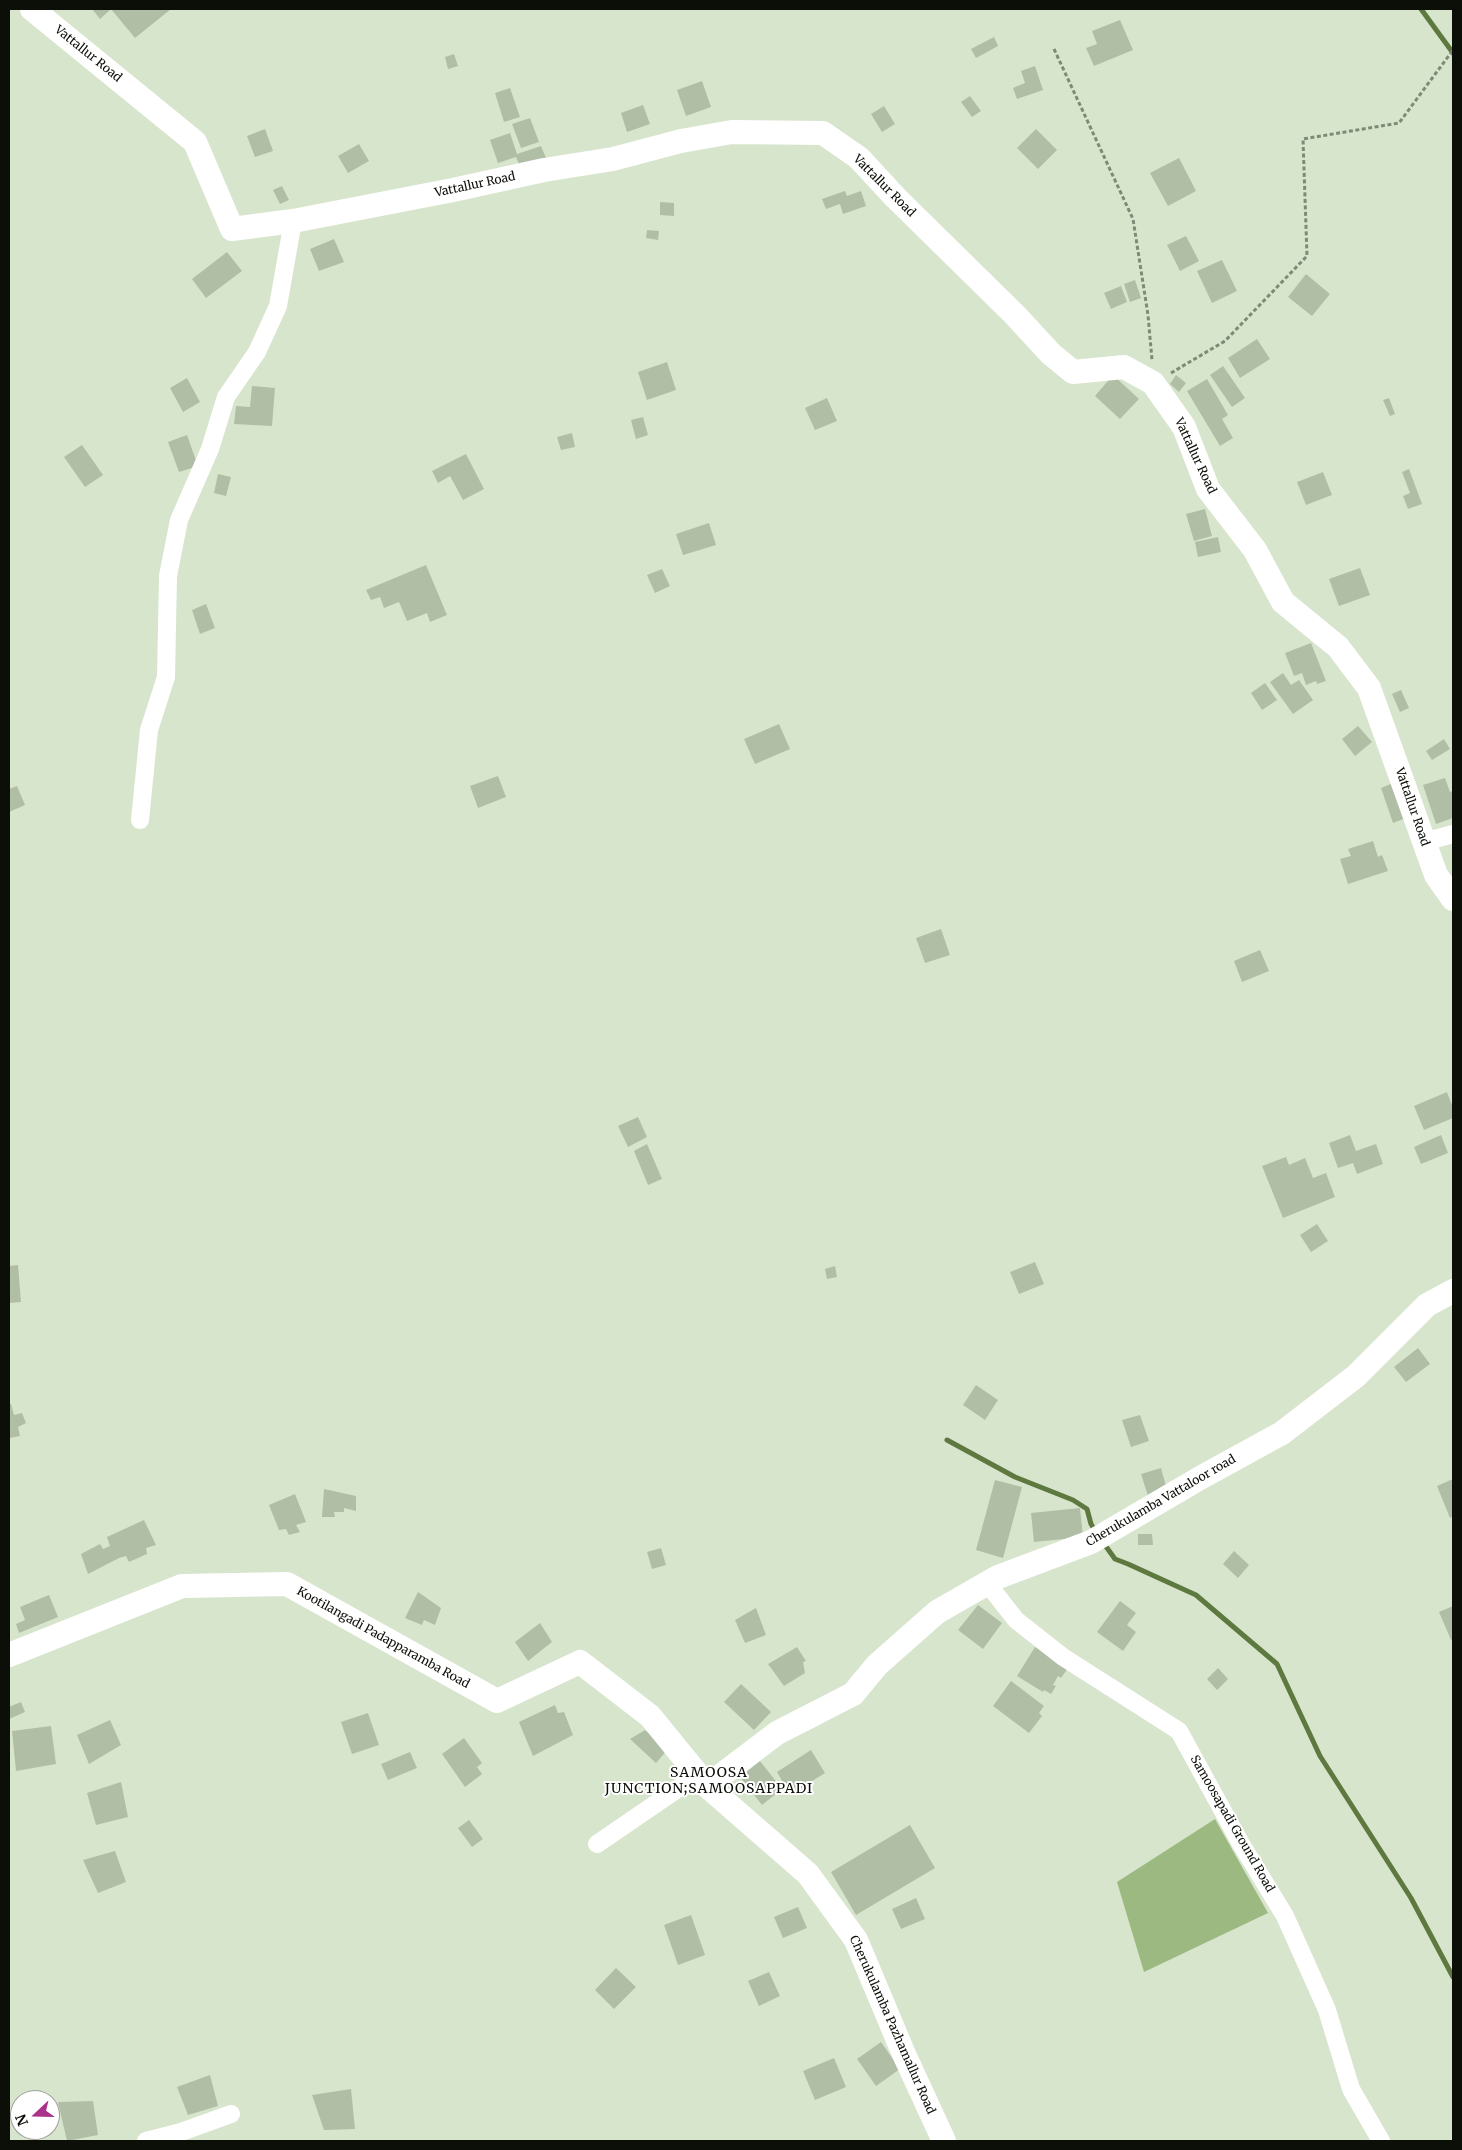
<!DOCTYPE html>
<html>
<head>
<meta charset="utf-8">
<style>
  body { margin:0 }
  #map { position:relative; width:1462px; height:2150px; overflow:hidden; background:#d8e5cd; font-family:Merriweather,serif }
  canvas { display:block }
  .frame { position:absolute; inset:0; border:10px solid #0b0f07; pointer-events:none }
  .north { position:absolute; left:10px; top:2090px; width:50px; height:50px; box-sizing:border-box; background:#fff; border:1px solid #9d9f9c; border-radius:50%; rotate:249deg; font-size:14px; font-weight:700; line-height:20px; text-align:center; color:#0b0f07 }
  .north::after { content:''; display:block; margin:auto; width:18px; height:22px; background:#a9338a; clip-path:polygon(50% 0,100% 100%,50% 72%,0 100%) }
</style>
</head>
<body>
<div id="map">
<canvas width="1462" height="2150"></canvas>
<div class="frame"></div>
<div class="north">N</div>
</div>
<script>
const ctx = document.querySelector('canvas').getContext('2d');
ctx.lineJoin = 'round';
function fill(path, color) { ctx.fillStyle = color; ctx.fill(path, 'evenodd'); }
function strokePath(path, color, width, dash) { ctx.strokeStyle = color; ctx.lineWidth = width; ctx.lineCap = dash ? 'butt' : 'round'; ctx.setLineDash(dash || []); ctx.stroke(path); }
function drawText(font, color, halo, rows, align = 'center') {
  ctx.font = font + ' Merriweather,serif'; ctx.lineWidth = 4; ctx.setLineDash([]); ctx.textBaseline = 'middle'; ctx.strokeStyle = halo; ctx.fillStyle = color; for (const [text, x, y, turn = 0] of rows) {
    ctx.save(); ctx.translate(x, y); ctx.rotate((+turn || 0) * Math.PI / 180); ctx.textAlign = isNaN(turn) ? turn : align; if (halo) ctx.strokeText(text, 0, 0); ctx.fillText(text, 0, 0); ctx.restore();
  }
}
fill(new Path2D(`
  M1215,1819L1268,1913L1144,1972L1117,1882Z`), '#9bb980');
strokePath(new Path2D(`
  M1421,9L1453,53
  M947,1440L1015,1477L1073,1500L1087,1509L1091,1524L1096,1532
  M1102,1541L1115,1559L1128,1564L1196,1595L1277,1664L1320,1756L1411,1898L1453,1977`), '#5e7940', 5);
fill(new Path2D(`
  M92,9H171L135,38L111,9L100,19Z
  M1120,20L1133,50L1094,66L1086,48L1097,44L1092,31Z
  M994,37L998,46L976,58L971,49Z
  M454,54L458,66L448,69L445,57Z
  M1035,66L1043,90L1017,99L1013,88L1025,83L1021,71Z
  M702,81L711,107L686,116L677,90Z
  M510,88L520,117L504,122L495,93Z
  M970,96L981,111L972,117L961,102Z
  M643,105L650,124L627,132L621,113Z
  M884,106L895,124L882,132L871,114Z
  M530,118L539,142L521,148L512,124Z
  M265,129L273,151L255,157L247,136Z
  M1036,129L1057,150L1038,169L1017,148Z
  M510,133L517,154L541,146L546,158L520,167L516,157L498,163L490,140Z
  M359,144L369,161L348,173L338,156Z
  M1179,158L1196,191L1168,206L1150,173Z
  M282,186L289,200L280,204L273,190Z
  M845,191L847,196L861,191L866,206L843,214L840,204L826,209L822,199Z
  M660,202L674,203V216L660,215Z
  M647,230L659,231L658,240L646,238Z
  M1186,236L1199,261L1180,271L1167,245Z
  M334,239L344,262L319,271L310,249Z
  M227,252L242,271L206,298L192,279Z
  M1222,260L1237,291L1212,303L1197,271Z
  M1306,274L1330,294L1312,316L1288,297Z
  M1135,280L1141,298L1130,302L1124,284Z
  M1121,286L1127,302L1111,309L1104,293Z
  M1257,339L1270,359L1240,378L1228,358Z
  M667,362L676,390L647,400L638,372Z
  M1223,366L1245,398L1232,407L1210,375Z
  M1113,375L1139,399L1120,419L1095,396Z
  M1176,375L1186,383L1179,392L1170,384Z
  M187,378L200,402L183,412L170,388Z
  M1207,379L1228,415L1222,419L1233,438L1220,446L1187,391Z
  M252,386L275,388L272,426L234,424L236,406L250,407Z
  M827,398L837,421L815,430L805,408Z
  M1389,398L1395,414L1390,416L1383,400Z
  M643,417L648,435L636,439L631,420Z
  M572,433L575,447L561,450L557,437Z
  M187,435L198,466L179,472L168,442Z
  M82,445L103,475L85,487L64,457Z
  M466,454L484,489L463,500L450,476L438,483L432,471Z
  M1409,469L1422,504L1408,509L1403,496L1410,493L1402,472Z
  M1323,472L1332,495L1306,505L1297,482Z
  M218,474L231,477L226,496L214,493Z
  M1205,509L1212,536L1194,541L1186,514Z
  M709,523L716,545L683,555L676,534Z
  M1218,537L1221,552L1198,557L1195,542Z
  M426,565L447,615L430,622L427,613L407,621L399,602L384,608L380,597L371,600L366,590Z
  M1360,568L1370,595L1339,606L1329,579Z
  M662,569L670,586L655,593L647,575Z
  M206,604L215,628L200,634L192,610Z
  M1311,643L1326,681L1317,684L1316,681L1306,685L1302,673L1294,676L1285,653Z
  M1283,673L1291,685L1299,680L1313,700L1293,714L1270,682Z
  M1265,683L1277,700L1262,710L1251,693Z
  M1401,690L1409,708L1400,712L1392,694Z
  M779,724L790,749L755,764L744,739Z
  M1358,726L1372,742L1355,756L1342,739Z
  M1444,739L1450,749L1432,760L1426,751Z
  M498,776L506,797L478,808L470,786Z
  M1445,778L1450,792L1453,791V818L1436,824L1423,785Z
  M1393,783L1406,818L1393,823L1381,788Z
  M17,786L25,805L9,812V789Z
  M1373,841L1378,857L1382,855L1388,871L1348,884L1340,859L1351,856L1348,849Z
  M941,929L950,955L925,963L916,938Z
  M1260,950L1269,971L1242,982L1234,961Z
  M1447,1092L1453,1108V1118L1424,1130L1414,1106Z
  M638,1117L647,1137L628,1147L618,1126Z
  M1350,1135L1356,1151L1376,1144L1383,1164L1357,1174L1353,1163L1338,1168L1329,1143Z
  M1441,1135L1448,1153L1421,1164L1414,1147Z
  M647,1144L662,1179L648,1185L634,1151Z
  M1286,1157L1289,1165L1305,1158L1313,1178L1326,1173L1335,1197L1283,1218L1262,1166Z
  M1317,1224L1328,1241L1311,1252L1300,1235Z
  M1035,1262L1044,1284L1019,1294L1010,1272Z
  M18,1265L21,1302L9,1303V1266Z
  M835,1266L837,1277L827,1279L825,1269Z
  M1418,1348L1430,1364L1406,1382L1394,1367Z
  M976,1385L998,1400L985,1420L963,1405Z
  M9,1404H11L14,1415L22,1413L26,1423L18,1427L20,1436L9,1438Z
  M1140,1415L1149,1441L1131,1447L1122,1420Z
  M1161,1468L1167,1490L1148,1496L1141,1474Z
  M1453,1479V1516L1450,1518L1437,1486Z
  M995,1480L1022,1487L1003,1558L976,1550Z
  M324,1489L356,1496V1511L344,1508V1512H334L335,1517H322Z
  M295,1494L306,1522L296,1525L300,1532L289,1535L286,1529L279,1530L269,1505Z
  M1080,1508L1083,1537L1034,1542L1031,1513Z
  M144,1520L156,1545L146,1548L147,1554L129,1562L126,1556L119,1558L88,1574L81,1554L100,1544L103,1549L110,1546L107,1537Z
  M1138,1534H1152L1153,1545H1138Z
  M661,1548L666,1565L652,1569L647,1552Z
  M1234,1551L1249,1565L1238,1578L1223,1564Z
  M418,1592L441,1608L435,1625L424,1620L422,1625L405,1618Z
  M49,1595L58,1617L19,1633L16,1624L25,1620L20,1607Z
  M1120,1601L1136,1613L1127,1625L1136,1632L1123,1651L1097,1632Z
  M978,1605L1002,1623L983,1649L958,1630Z
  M1453,1606V1639L1451,1640L1439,1612Z
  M756,1608L766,1635L745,1643L735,1620Z
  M540,1623L552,1642L528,1661L515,1642Z
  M797,1647L806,1661L803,1662L805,1673L784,1686L768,1664Z
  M1035,1647L1068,1668L1061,1678L1058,1676L1053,1685L1056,1686L1051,1694L1044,1690L1043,1692L1017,1676Z
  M1218,1668L1228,1679L1217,1690L1207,1679Z
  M1011,1681L1044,1706L1039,1713L1042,1716L1029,1733L993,1706Z
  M741,1684L771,1712L754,1730L724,1702Z
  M21,1702L25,1712L9,1719V1707Z
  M555,1705L558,1713L564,1712L573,1735L533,1756L519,1722Z
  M368,1713L379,1745L352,1754L341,1722Z
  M110,1720L121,1745L89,1764L77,1735Z
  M51,1726L56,1764L16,1771L12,1731Z
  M645,1730L668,1749L656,1763L630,1739Z
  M464,1738L482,1763L477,1767L482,1774L465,1787L442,1754Z
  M811,1750L825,1773L790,1795L777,1772Z
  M410,1752L417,1768L388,1780L381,1764Z
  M760,1761L782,1789L762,1805L740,1777Z
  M121,1782L128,1817L96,1825L87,1793Z
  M469,1820L483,1839L472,1847L458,1828Z
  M910,1825L935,1868L856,1915L831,1872Z
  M115,1851L126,1882L98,1893L83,1860Z
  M916,1898L925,1919L901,1929L892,1909Z
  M798,1907L807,1928L783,1938L774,1917Z
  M691,1915L705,1955L678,1965L664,1925Z
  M616,1968L636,1987L614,2009L595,1990Z
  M769,1972L780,1996L759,2006L748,1981Z
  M881,2042L900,2069L876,2086L857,2059Z
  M834,2058L846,2087L815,2100L803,2071Z
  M210,2075L218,2106L188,2115L177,2087Z
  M351,2089L355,2129L324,2130L312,2095Z
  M93,2101L98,2135L67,2141L58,2102Z`), '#b1bea6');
strokePath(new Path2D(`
  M1054,49L1133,219L1148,315L1152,360
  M1171,373L1225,341L1307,256L1303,139L1399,123L1453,50`), '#7f8977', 3, [4, 2.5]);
strokePath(new Path2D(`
  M140,820L149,730L166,677L168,576L179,520L210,449L226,397L257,352L278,306L293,221
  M1424,842L1453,834
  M987,1583L1016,1620L1063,1657L1179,1731L1241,1844L1285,1916L1327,2010L1351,2089L1381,2141
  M597,1844L689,1781L707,1786
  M146,2141L181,2132L231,2114`), '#fff', 18);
strokePath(new Path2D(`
  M32,9L195,142L232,229L293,221L453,190L544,170L613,159L681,141L732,132L823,133L859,158L895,197L1015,315L1051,354L1073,372L1124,367L1153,383L1184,427L1208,489L1255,550L1283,602L1338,647L1369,688L1436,875L1453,899
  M9,1655L182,1586L287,1584L497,1701L580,1662L650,1716L707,1786L808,1874L856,1940L903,2052L944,2141
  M707,1786L777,1733L853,1694L877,1665L937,1612L998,1577L1091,1542L1200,1478L1282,1433L1356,1376L1427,1305L1453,1291`), '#fff', 24);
drawText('12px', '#0b0f07', '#fff', [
  ["Vattallur Road",88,54,39],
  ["Vattallur Road",475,185,-12],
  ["Vattallur Road",884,186,45],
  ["Vattallur Road",1195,456,65],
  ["Vattallur Road",1412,807,71],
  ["Cherukulamba Vattaloor road",1161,1501,-30],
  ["Kootilangadi Padapparamba Road",383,1638,29],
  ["Samoosapadi Ground Road",1232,1824,60],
  ["Cherukulamba Pazhamallur Road",892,2025,66]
]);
ctx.letterSpacing = '1px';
drawText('14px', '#0b0f07', '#fff', [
  ["SAMOOSA",709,1773],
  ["JUNCTION;SAMOOSAPPADI",709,1789]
]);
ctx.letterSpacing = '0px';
</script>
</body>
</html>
